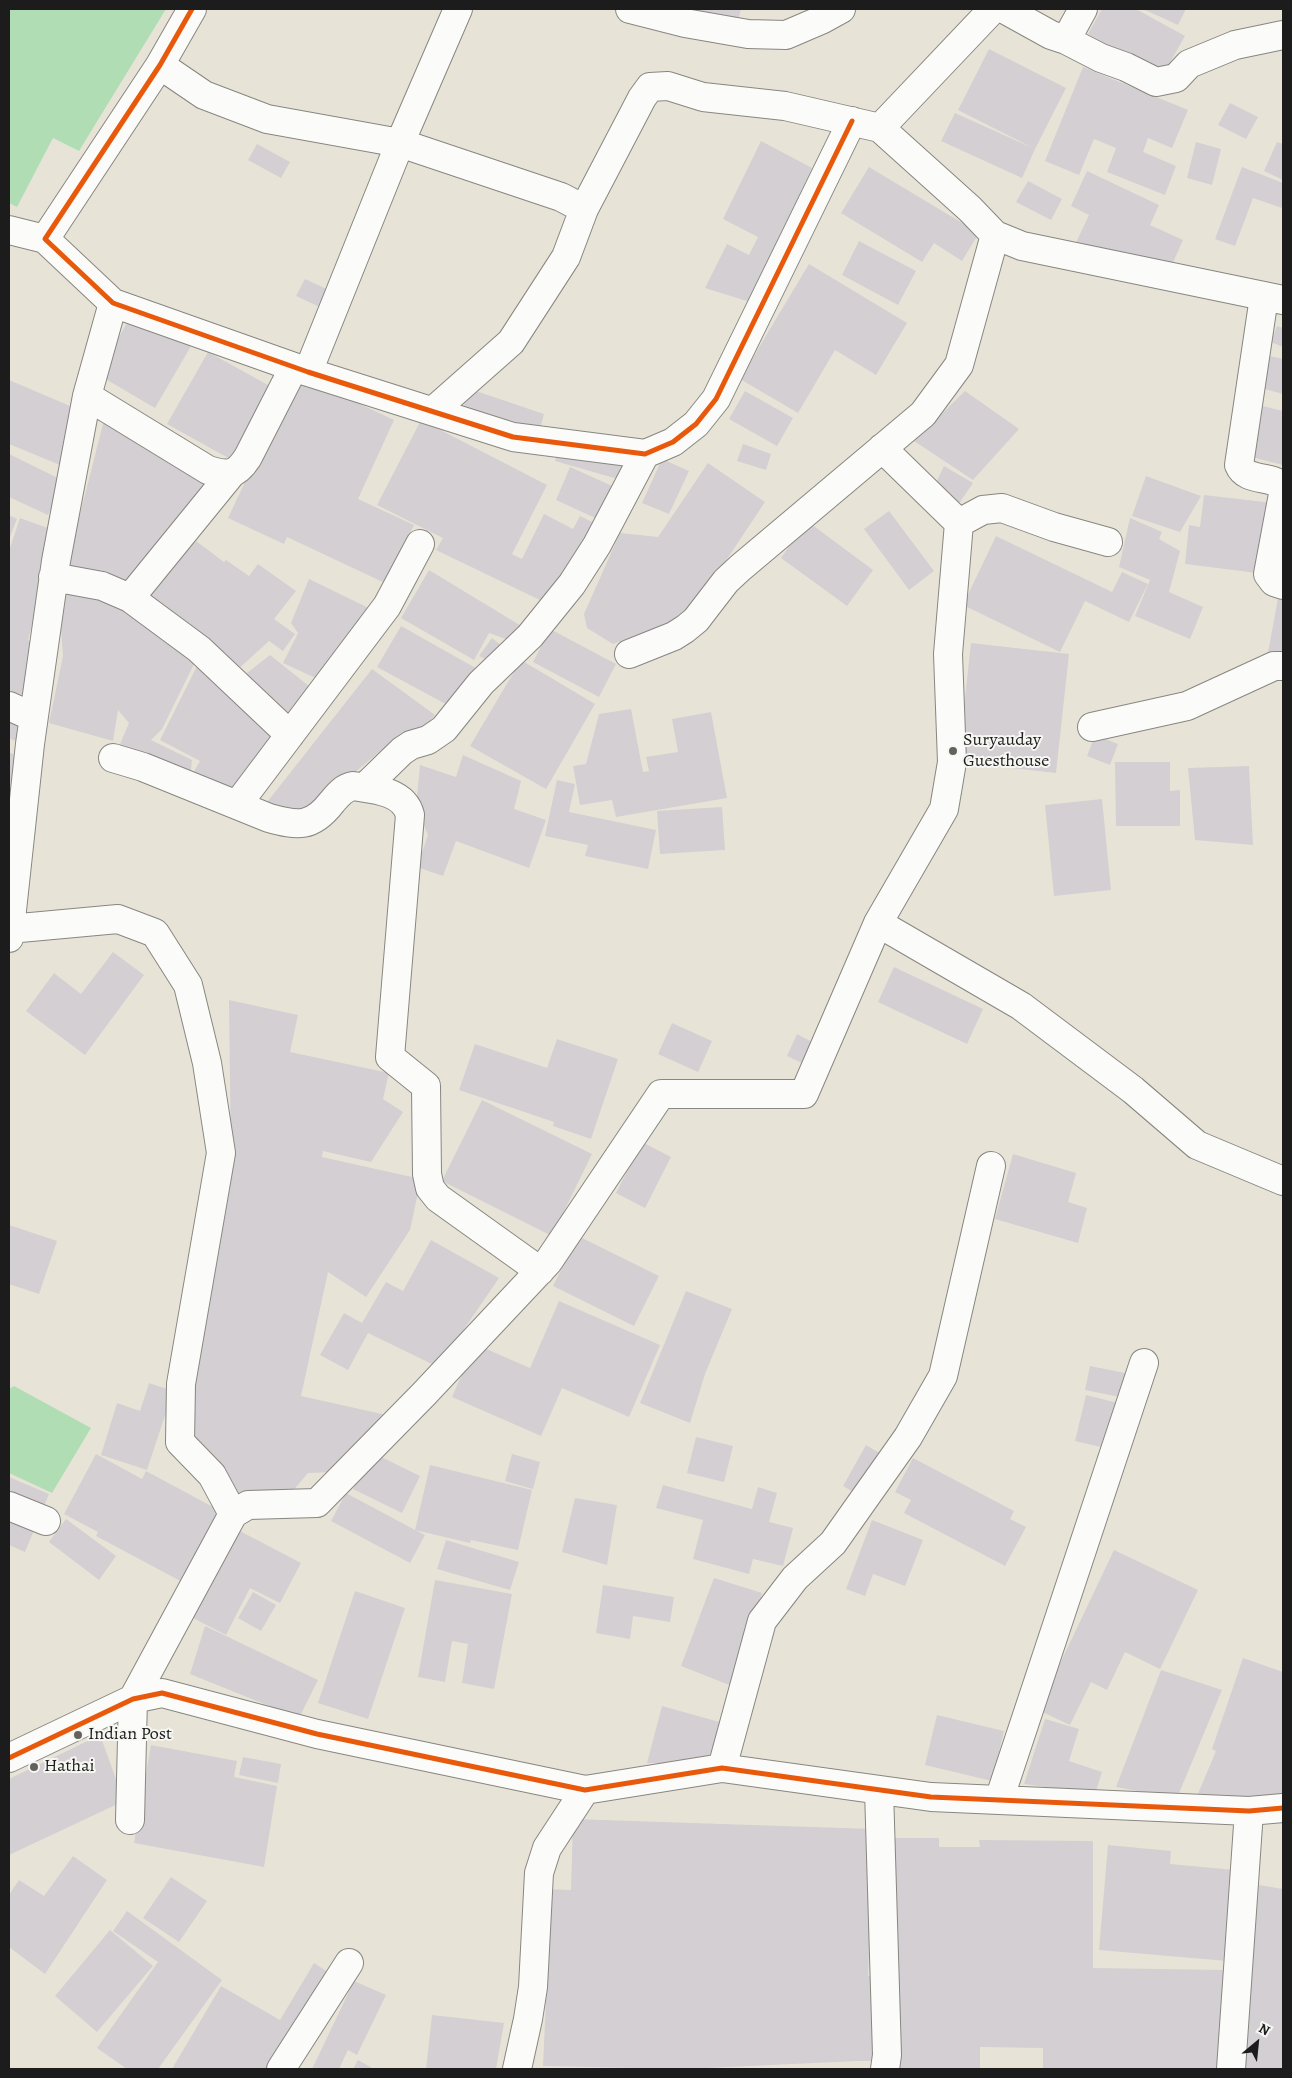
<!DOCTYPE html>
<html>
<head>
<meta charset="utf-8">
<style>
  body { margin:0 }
  #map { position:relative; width:1292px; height:2078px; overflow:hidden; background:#e7e4d7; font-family:Alegreya,serif }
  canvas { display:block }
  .frame { position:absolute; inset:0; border:10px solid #1c1c1c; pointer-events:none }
  .north { position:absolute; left:1232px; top:2018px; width:50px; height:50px; -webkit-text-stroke:4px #f6f6f2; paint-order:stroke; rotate:28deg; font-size:14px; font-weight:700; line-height:20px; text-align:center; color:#1c1c1c }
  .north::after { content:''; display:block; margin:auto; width:18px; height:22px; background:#1c1c1c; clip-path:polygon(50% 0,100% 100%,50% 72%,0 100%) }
</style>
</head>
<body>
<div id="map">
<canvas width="1292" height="2078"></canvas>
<div class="frame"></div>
<div class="north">N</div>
</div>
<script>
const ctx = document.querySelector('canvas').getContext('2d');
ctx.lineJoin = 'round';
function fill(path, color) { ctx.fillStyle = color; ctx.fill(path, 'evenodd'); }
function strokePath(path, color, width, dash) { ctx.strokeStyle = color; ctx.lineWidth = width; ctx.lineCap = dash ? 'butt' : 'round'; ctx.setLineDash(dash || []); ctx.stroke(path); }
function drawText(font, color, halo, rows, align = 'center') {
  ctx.font = font + ' Alegreya,serif'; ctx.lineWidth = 4; ctx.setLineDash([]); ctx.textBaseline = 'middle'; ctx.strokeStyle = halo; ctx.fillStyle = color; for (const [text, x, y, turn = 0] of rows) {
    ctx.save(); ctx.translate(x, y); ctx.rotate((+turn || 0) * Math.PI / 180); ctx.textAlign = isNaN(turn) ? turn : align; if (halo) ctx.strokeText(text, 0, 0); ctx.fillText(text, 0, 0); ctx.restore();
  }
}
fill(new Path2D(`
  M9,9H166L79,151L53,138L17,207L9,203Z
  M14,1386L91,1428L52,1493L9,1473V1389Z`), '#b1ddb5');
fill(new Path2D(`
  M691,9H741L738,21Z
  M1102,9H1136L1185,36L1163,75L1088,34Z
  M1143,9H1186L1178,25Z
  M989,49L1066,88L1035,149L958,110Z
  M1083,67L1188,110L1172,148L1148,138L1143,152L1176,166L1165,195L1107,172L1116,148L1094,139L1079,175L1045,161Z
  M1230,103L1258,117L1246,139L1218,125Z
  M955,113L1035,149L1022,178L941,141Z
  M761,141L812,168L750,302L705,288L727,244L749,255L758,237L723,219Z
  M1196,142L1221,149L1212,185L1187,178Z
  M1277,142L1283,144V180L1264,171Z
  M257,144L290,162L281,178L248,160Z
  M869,167L979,233L962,261L934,243L922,262L841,213Z
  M1242,167L1283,183V206L1282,208L1253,198L1235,246L1215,239Z
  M1087,171L1159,205L1150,225L1183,240L1171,267L1072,251L1089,215L1071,206Z
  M1028,181L1062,199L1051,220L1016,202Z
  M859,241L916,271L898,305L842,275Z
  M809,264L907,323L876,375L835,350L798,413L740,379Z
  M305,279L333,292L324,309L296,296Z
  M133,313L191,346L155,408L97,374Z
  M1277,326L1283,328V347L1271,342Z
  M208,352L270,386L230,459L167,424Z
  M1270,356L1283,359V394L1261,388Z
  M296,374L394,420L358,499L414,525L387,584L287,537L284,544L228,518Z
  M9,380L82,411L60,465L9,444Z
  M470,389L544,414L540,429L463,407Z
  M745,391L793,418L777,446L729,419Z
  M965,391L1019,429L973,480L914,441Z
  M1263,406L1283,411V465L1248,456Z
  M104,420L213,488L126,590L66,569Z
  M421,420L547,485L512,554L522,559L544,514L573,529L580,516L598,525L546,603L436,550L443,538L377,505Z
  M743,444L771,454L766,470L737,461Z
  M560,446L637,458L628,482L555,461Z
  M9,454L64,481L48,515L9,497Z
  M662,459L689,471L669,514L642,503Z
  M708,463L765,502L701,598L666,624L613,644L587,628L584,614L620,533L658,537Z
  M944,466L973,483L958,505L933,489Z
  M570,467L619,489L604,522L556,500Z
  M1146,476L1201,496L1180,532L1132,516Z
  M1204,495L1273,503L1265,574L1185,564L1189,525L1200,527Z
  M889,511L934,571L909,590L864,529Z
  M9,515L17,519L9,539Z
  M20,518L56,531L28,640L39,648L31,698L9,690V551Z
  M1130,518L1162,532L1159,539L1180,551L1169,592L1203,607L1190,639L1135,616L1150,580L1119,567Z
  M807,521L873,570L847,606L781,558Z
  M996,536L1112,592L1122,572L1148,584L1129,622L1085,601L1060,652L963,605Z
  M196,541L224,562L226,560L249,576L258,564L296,591L274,619L295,634L283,651L269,641L235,672L142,599Z
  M429,570L523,627L514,642L489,633L474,660L401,618Z
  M309,579L377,612L322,681L283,663L298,633L291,623Z
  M67,586L119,603L198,656L162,729L151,740L192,760L190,778L118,749L129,723L118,710L113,741L49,723L63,656L61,630Z
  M1279,593L1283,594V659L1267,658Z
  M401,626L481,671L453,708L377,667Z
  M550,629L616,664L599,697L533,662Z
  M492,638L507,650L497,665L479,656Z
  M971,643L1069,654L1056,773L958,762Z
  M270,655L315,691L289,724L238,680Z
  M201,658L277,732L237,795L192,775L200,761L160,740Z
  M521,660L595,704L546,789L470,746Z
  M372,669L435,715L420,735L403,732L297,821L260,811Z
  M631,709L643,772L649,771L646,757L678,752L672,719L711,712L727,798L616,817L612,800L580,805L573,766L586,764L599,714Z
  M9,714L24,722L15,741L9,738Z
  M1095,735L1118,744L1110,765L1087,756Z
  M9,752L19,757L9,789Z
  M463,755L521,781L514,809L546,820L529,868L456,841L443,876L417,867L428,835L416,807L420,765L456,777Z
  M1115,762H1170V791L1180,790V826H1116Z
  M1249,766L1253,845L1195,840L1188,768Z
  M557,780L575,784L569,812L656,830L648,869L585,856L588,845L545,836Z
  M1102,799L1111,890L1054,896L1045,805Z
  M722,807L725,850L660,854L657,811Z
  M113,952L144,975L85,1055L26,1011L54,973L81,994Z
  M894,967L983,1009L967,1044L878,1002Z
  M229,1000L298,1015L290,1052L389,1073L383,1099L403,1112L371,1162L323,1151L322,1157L421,1179L410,1230L366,1297L328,1272L301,1396L391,1416L334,1472L308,1473L291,1493L238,1494L232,1482L187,1438L210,1291L219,1251L212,1250L231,1162Z
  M672,1023L712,1041L698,1072L658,1054Z
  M797,1034L814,1043L804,1064L787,1056Z
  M557,1039L618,1059L591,1139L553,1126L554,1122L459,1090L475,1044L547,1068Z
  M482,1100L592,1154L552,1236L442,1181Z
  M642,1142L671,1157L645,1208L616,1193Z
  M1013,1154L1076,1173L1068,1202L1087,1208L1078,1243L995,1219Z
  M9,1225L57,1241L39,1294L9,1284Z
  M578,1236L659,1276L634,1326L553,1286Z
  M431,1240L499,1278L438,1367L368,1333L348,1370L320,1355L344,1313L362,1323L386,1282L403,1291Z
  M686,1291L732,1309L705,1374L690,1423L640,1403Z
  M559,1301L660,1345L629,1417L562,1388L541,1436L452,1397L475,1344L530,1368Z
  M1090,1366L1130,1374L1125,1398L1085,1390Z
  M149,1383L173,1391L147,1470L101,1455L117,1403L140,1411Z
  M1086,1395L1126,1405L1109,1449L1075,1441Z
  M696,1437L733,1446L724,1482L687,1473Z
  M866,1445L888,1458L864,1498L843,1486Z
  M371,1452L420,1476L402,1513L353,1489Z
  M96,1454L142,1479L146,1471L226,1514L188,1585L96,1536L98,1532L64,1514Z
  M512,1454L540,1462L533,1489L505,1481Z
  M913,1458L1014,1511L1010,1519L1026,1527L1005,1566L904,1513L911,1500L895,1492Z
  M430,1465L532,1490L518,1550L471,1540L470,1543L415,1530L425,1535L410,1563L331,1521L346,1493L415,1530Z
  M9,1477L49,1494L41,1514L9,1501Z
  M663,1485L752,1509L758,1487L777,1493L769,1522L793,1528L783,1566L753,1559L749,1574L693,1559L703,1520L656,1508Z
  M575,1498L617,1505L607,1565L562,1552Z
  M9,1511L37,1523L25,1552L9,1545Z
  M66,1519L116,1556L99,1580L49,1542Z
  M872,1520L923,1540L905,1586L873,1574L865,1596L846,1589Z
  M238,1530L301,1563L280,1603L250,1588L226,1635L193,1618Z
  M446,1540L519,1562L510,1590L437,1569Z
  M1114,1550L1198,1590L1160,1669L1125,1652L1107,1690L1091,1682L1070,1725L1038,1710Z
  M714,1578L762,1593L737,1688L681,1666Z
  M435,1580L512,1594L494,1689L462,1683L468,1644L452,1641L445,1682L418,1677Z
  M603,1585L674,1597L670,1622L633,1616L630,1639L596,1633Z
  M355,1591L405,1608L368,1719L318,1703Z
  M253,1592L276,1605L261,1631L238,1618Z
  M205,1626L318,1680L299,1718L190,1674Z
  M1243,1658L1283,1672V1795L1240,1798L1197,1796L1216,1751L1212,1749Z
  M1161,1670L1222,1690L1177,1798L1116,1787Z
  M662,1706L723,1723L712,1763H647Z
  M937,1715L1004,1731L992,1781L925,1765Z
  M1045,1719L1079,1729L1069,1761L1102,1772L1095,1794L1024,1784Z
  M100,1735L124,1801L9,1855V1779Z
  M151,1745L237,1761L234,1777L277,1786L264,1867L134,1843Z
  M243,1757L281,1764L278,1783L239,1775Z
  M573,1819L873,1829L868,1976H884L881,2061H858L684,2069L543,2066L548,1957L544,1889L571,1890Z
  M892,1838H939V1847H980L979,1840L1093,1841V1968L1228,1970L1220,2069H1043V2048L980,2047V2069H894Z
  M1108,1845L1171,1851L1170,1864L1235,1870L1227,1961L1099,1950Z
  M73,1856L107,1880L45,1974L9,1947V1895L19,1880L44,1896Z
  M171,1877L207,1901L179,1942L143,1918Z
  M1259,1885L1283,1889V2069H1238L1236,2010Z
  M127,1911L222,1980L158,2069H127L97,2048L158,1962L113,1931Z
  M110,1930L153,1966L97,2032L55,1996Z
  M314,1963L331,1974L269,2069H172L221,1986L280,2020Z
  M354,1981L386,1995L357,2055L348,2050L339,2069H312Z
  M432,2015L504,2023L496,2069H426Z
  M358,2060L374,2069H353Z`), '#d4cfd3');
const minor = new Path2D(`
  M192,9L160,65L45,239L113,303L308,372L513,437L645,454L673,442L696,424L716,399L852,121
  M630,9L685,23L748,34L786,35L821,20L841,9
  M1004,9L1051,35L1066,40L1083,9
  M1066,40L1101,58L1126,67L1156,82L1176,78L1189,64L1235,45L1283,35
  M160,65L204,95L267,119L400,143L561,197L584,209L566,257L511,342L433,411
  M880,128L993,9
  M584,209L642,98L650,87L668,86L703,97L785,106L880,128L970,209L995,235L1022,246L1283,300
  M9,230L45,239
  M1264,297L1239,465C1246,482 1270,475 1283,486
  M308,372L400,143L458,9
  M87,396L208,470C228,476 236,476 248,457L294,367
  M882,448L959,523L983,510L1002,508L1054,527L1108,542
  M1283,494L1268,574L1274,582L1283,585
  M53,577L102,586L130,598L199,649L290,735
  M130,598L231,474
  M629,654L674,636L685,629L696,620L726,581L740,568L923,414L959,365L995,235
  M9,706L33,717
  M1092,727L1187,706L1274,666H1283
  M113,758L143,767L269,818C298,826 312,828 332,802C338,795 343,788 353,786C373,789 404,791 410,815L390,1057L426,1086L427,1174L430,1188L438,1198L540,1271
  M365,787L402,751L411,745L428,740L444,729L481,683L530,636L572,584L597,545L645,454
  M237,805L387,606L420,544
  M878,923L1021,1006L1133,1090L1197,1145L1283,1181
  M9,929L118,919L155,933L188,985L207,1063L221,1153L181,1384L180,1442L212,1475L233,1514L133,1699L130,1820
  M9,938L30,744L56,561L87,396L113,303
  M9,1506L46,1521
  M233,1514L248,1505L317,1503L424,1394L548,1262L661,1094H804L878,923L944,809L952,762L948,654L959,523
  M9,1758L133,1699L162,1693L317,1734L585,1790L722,1768L931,1797L1249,1811L1283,1808
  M722,1768L762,1621L795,1578L833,1543L908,1437L943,1376L991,1166
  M879,1790L887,2055L885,2069
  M999,1800L1144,1363
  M281,2069L349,1963
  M517,2069L528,2019L533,1987L539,1873L547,1848L585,1790
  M1231,2069L1249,1811`);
strokePath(minor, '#888680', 30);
strokePath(minor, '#fbfbf9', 28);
strokePath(new Path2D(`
  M192,9L160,65L45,239L113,303L308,372L513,437L645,454L673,442L696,424L716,399L852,121
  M9,1758L133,1699L162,1693L317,1734L585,1790L722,1768L931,1797L1249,1811L1283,1808`), '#e8590c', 5);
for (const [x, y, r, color] of [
  [953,751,5,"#63625d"],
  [78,1735,5,"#63625d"],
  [34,1767,5,"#63625d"]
]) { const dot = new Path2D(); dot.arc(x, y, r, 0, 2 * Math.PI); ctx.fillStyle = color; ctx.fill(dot); strokePath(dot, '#f6f6f2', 2); }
drawText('18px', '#1c1c1c', '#f6f6f2', [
  ["Suryauday",963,741],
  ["Guesthouse",963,762],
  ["Indian Post",88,1735],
  ["Hathai",44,1767]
], 'left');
</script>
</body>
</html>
